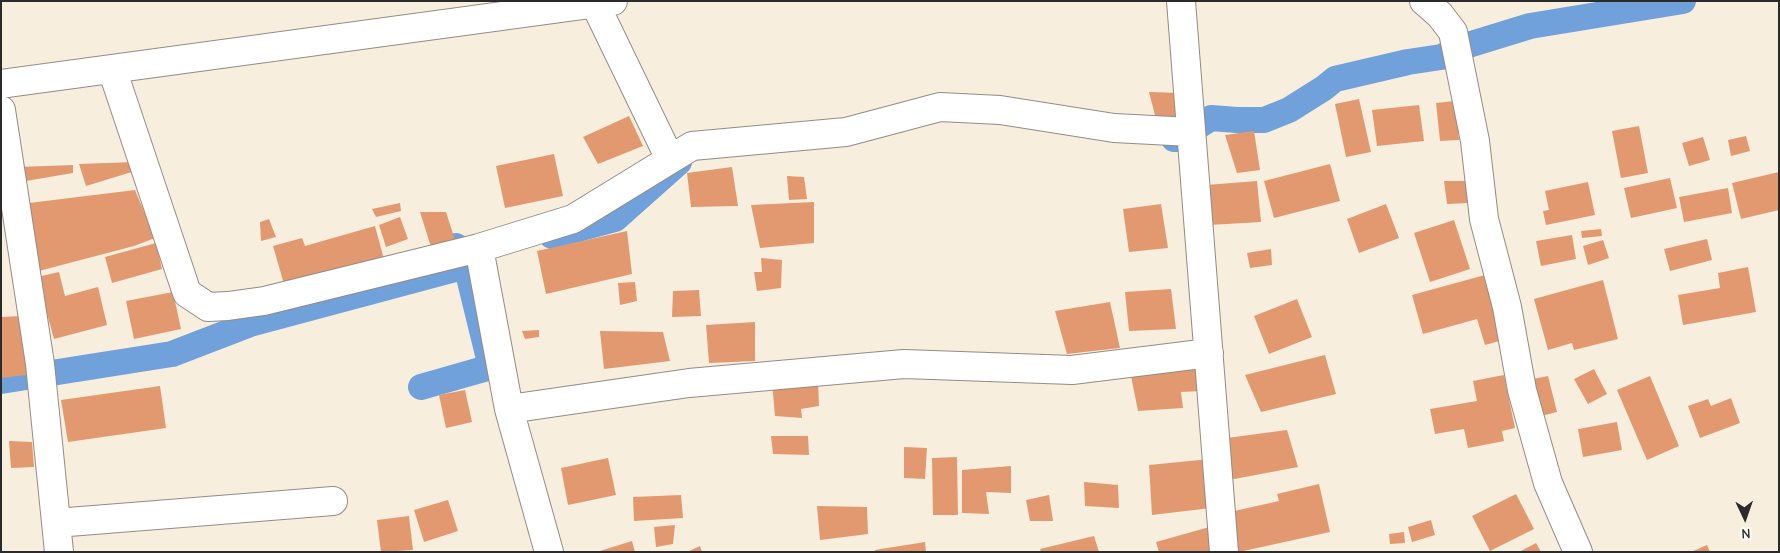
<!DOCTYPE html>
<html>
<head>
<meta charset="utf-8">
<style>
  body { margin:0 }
  #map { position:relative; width:1780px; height:553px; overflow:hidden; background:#f8eede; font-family:"Comic Neue",sans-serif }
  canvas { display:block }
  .frame { position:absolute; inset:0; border:2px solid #2b2b2b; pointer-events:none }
  .north { position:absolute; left:1720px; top:493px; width:50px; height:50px; -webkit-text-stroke:4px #fdfcf7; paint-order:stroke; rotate:177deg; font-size:14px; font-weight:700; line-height:20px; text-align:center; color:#2b2b2b }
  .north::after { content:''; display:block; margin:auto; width:18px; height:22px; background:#2b2b2b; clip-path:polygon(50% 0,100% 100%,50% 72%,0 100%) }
</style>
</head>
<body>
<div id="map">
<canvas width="1780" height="553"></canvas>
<div class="frame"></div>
<div class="north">N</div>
</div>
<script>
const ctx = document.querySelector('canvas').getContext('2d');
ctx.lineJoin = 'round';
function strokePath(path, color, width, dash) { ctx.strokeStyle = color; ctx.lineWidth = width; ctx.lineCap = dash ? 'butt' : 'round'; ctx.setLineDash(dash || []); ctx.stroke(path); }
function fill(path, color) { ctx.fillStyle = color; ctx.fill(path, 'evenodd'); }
strokePath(new Path2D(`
  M1174,139H1178L1211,118L1237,120H1264L1289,110L1324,88L1335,79L1408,62L1441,57L1465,46L1530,26L1683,1
  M552,236L615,219L679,162
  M1,381L172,354L250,324L459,268
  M421,387L491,367L467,269L459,268L444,251L456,246`), '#70a1db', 26);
fill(new Path2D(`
  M1149,92L1182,93L1186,123H1157Z
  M1359,99L1371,152L1346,157L1335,104Z
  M1455,101L1459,140L1440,141L1436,103Z
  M1419,105L1424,141L1377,146L1372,110Z
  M629,116L643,146L598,164L583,137Z
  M1639,126L1648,173L1621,178L1612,131Z
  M1254,131L1260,170L1237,173L1225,135Z
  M1746,136L1750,151L1731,156L1728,140Z
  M1703,137L1710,160L1689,166L1682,143Z
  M554,154L563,196L505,208L496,166Z
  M135,162V171L86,186L79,164Z
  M1330,164L1340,201L1274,218L1264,181Z
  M73,165V173L20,182L17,167Z
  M732,167L738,206L691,207L687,173Z
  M1779,172V210L1741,219L1732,183Z
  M787,176L804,177L807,199L789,200Z
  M1670,178L1677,208L1631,218L1624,188Z
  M1257,181L1261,222L1209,225L1206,185Z
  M1444,181H1466L1468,203L1447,204Z
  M1588,182L1595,215L1546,225L1543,211L1549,210L1545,191Z
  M1728,188L1732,213L1684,222L1679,197Z
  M135,190L155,238L134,246L35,272L21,204Z
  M814,202V243L760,248L751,205Z
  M400,203L401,211L376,217L372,209Z
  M1161,204L1168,248L1129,252L1123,209Z
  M1386,204L1399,238L1359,253L1347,219Z
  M420,212H446L455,240L431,247Z
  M400,217L408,239L386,247L379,225Z
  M269,219L276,237L261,241L260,222Z
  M1454,220L1470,269L1430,282L1414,233Z
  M375,226L385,263L286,291L273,246L302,238L305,246Z
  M1601,229L1602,236L1582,238L1581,231Z
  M627,231L632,274L546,294L537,251Z
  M1572,235L1576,259L1541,266L1536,241Z
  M1707,239L1712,260L1670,271L1664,249Z
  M1603,240L1609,258L1588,265L1583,246Z
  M156,243L162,269L112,283L105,257Z
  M1271,249L1272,265L1250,268L1247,253Z
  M761,258L782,260L781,288L757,291L754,272H762Z
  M1748,267L1756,312L1683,325L1678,295L1720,288L1718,273Z
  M59,272L65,296L98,287L107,325L54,339L37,277Z
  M1485,275L1503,340L1485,345L1477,319L1423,334L1412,295Z
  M1603,280L1618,339L1574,350L1572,343L1548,350L1534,299Z
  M635,282L637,301L620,305L618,283Z
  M1171,289L1176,329L1129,331L1125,292Z
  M699,290L701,316L672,317L673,291Z
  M173,292L181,329L134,339L126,301Z
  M1297,299L1312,337L1269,354L1254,316Z
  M1110,302L1120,348L1067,354L1055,311Z
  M21,316L26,375L1,378V317Z
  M755,322V361L709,363L706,325Z
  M539,330V337L525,339L522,331Z
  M600,331L663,332L670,361L604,369Z
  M1325,355L1336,394L1261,412L1245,375Z
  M1199,363L1202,391L1181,392L1183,408L1138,411L1130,371Z
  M1594,369L1607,394L1588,404L1574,379Z
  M1504,375L1515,428L1502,431L1504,441L1468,448L1464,429L1435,434L1430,409L1477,401L1473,381Z
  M1548,376L1557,412L1541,416L1533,379Z
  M1650,376L1679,446L1647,460L1617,390Z
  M818,380L819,406L801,409L802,418L775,416L772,383Z
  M160,386L166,428L68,442L61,400Z
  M465,390L472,422L446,428L439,395Z
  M1731,398L1740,423L1700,438L1688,406L1708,399L1711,406Z
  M1617,422L1622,450L1583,457L1578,429Z
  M1287,430L1298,467L1229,480L1227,438Z
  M771,436H808L809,455L773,454Z
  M9,441L32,442L34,467L11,468Z
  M904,447L927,448L925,479L904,478Z
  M957,457L958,515H933L932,458Z
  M608,458L616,495L568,505L561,468Z
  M1210,459L1211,508L1152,515L1149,465Z
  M1011,466V493L986,492L989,514L962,513V470Z
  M1084,482L1118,485L1119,508L1085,506Z
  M1319,484L1330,532L1239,552L1230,512L1279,501L1277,494Z
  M1516,494L1534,529L1490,551L1472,516Z
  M681,495L683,518L634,521L633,497Z
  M1049,495L1053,521H1030L1026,500Z
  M448,500L458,531L424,542L414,510Z
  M817,506L867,507L868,534L820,540Z
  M409,516L413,550L381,552L377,520Z
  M1431,520L1435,535L1412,542L1408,527Z
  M675,525L673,544L656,547L654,527Z
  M1213,526L1219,552H1159L1156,542Z
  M1404,532L1405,543L1390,544L1389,534Z
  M1094,536L1099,552H1041L1040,549Z
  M632,541L635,552H600V551Z
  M925,542L926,552H875V550Z
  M1536,543L1541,552H1519Z
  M1707,545L1710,552H1691Z
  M700,546L702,552H687Z`), '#e39970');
const minor = new Path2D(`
  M1181,1L1224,552
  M1424,1L1440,15L1453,32L1475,141L1484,219L1507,307L1522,390L1548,483L1578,552
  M595,4L670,159
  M112,69L187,293L208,307L228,306L264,301L479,248L509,409L549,552
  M1,84L613,1
  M1,110L40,364L59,552
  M479,248L573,219L692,146L846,132L940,107L1000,110L1114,128L1191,132
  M509,409L689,383L904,364L1072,370L1209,353
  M56,523L333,501`);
strokePath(minor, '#928c84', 30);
strokePath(minor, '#fff', 28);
</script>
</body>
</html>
